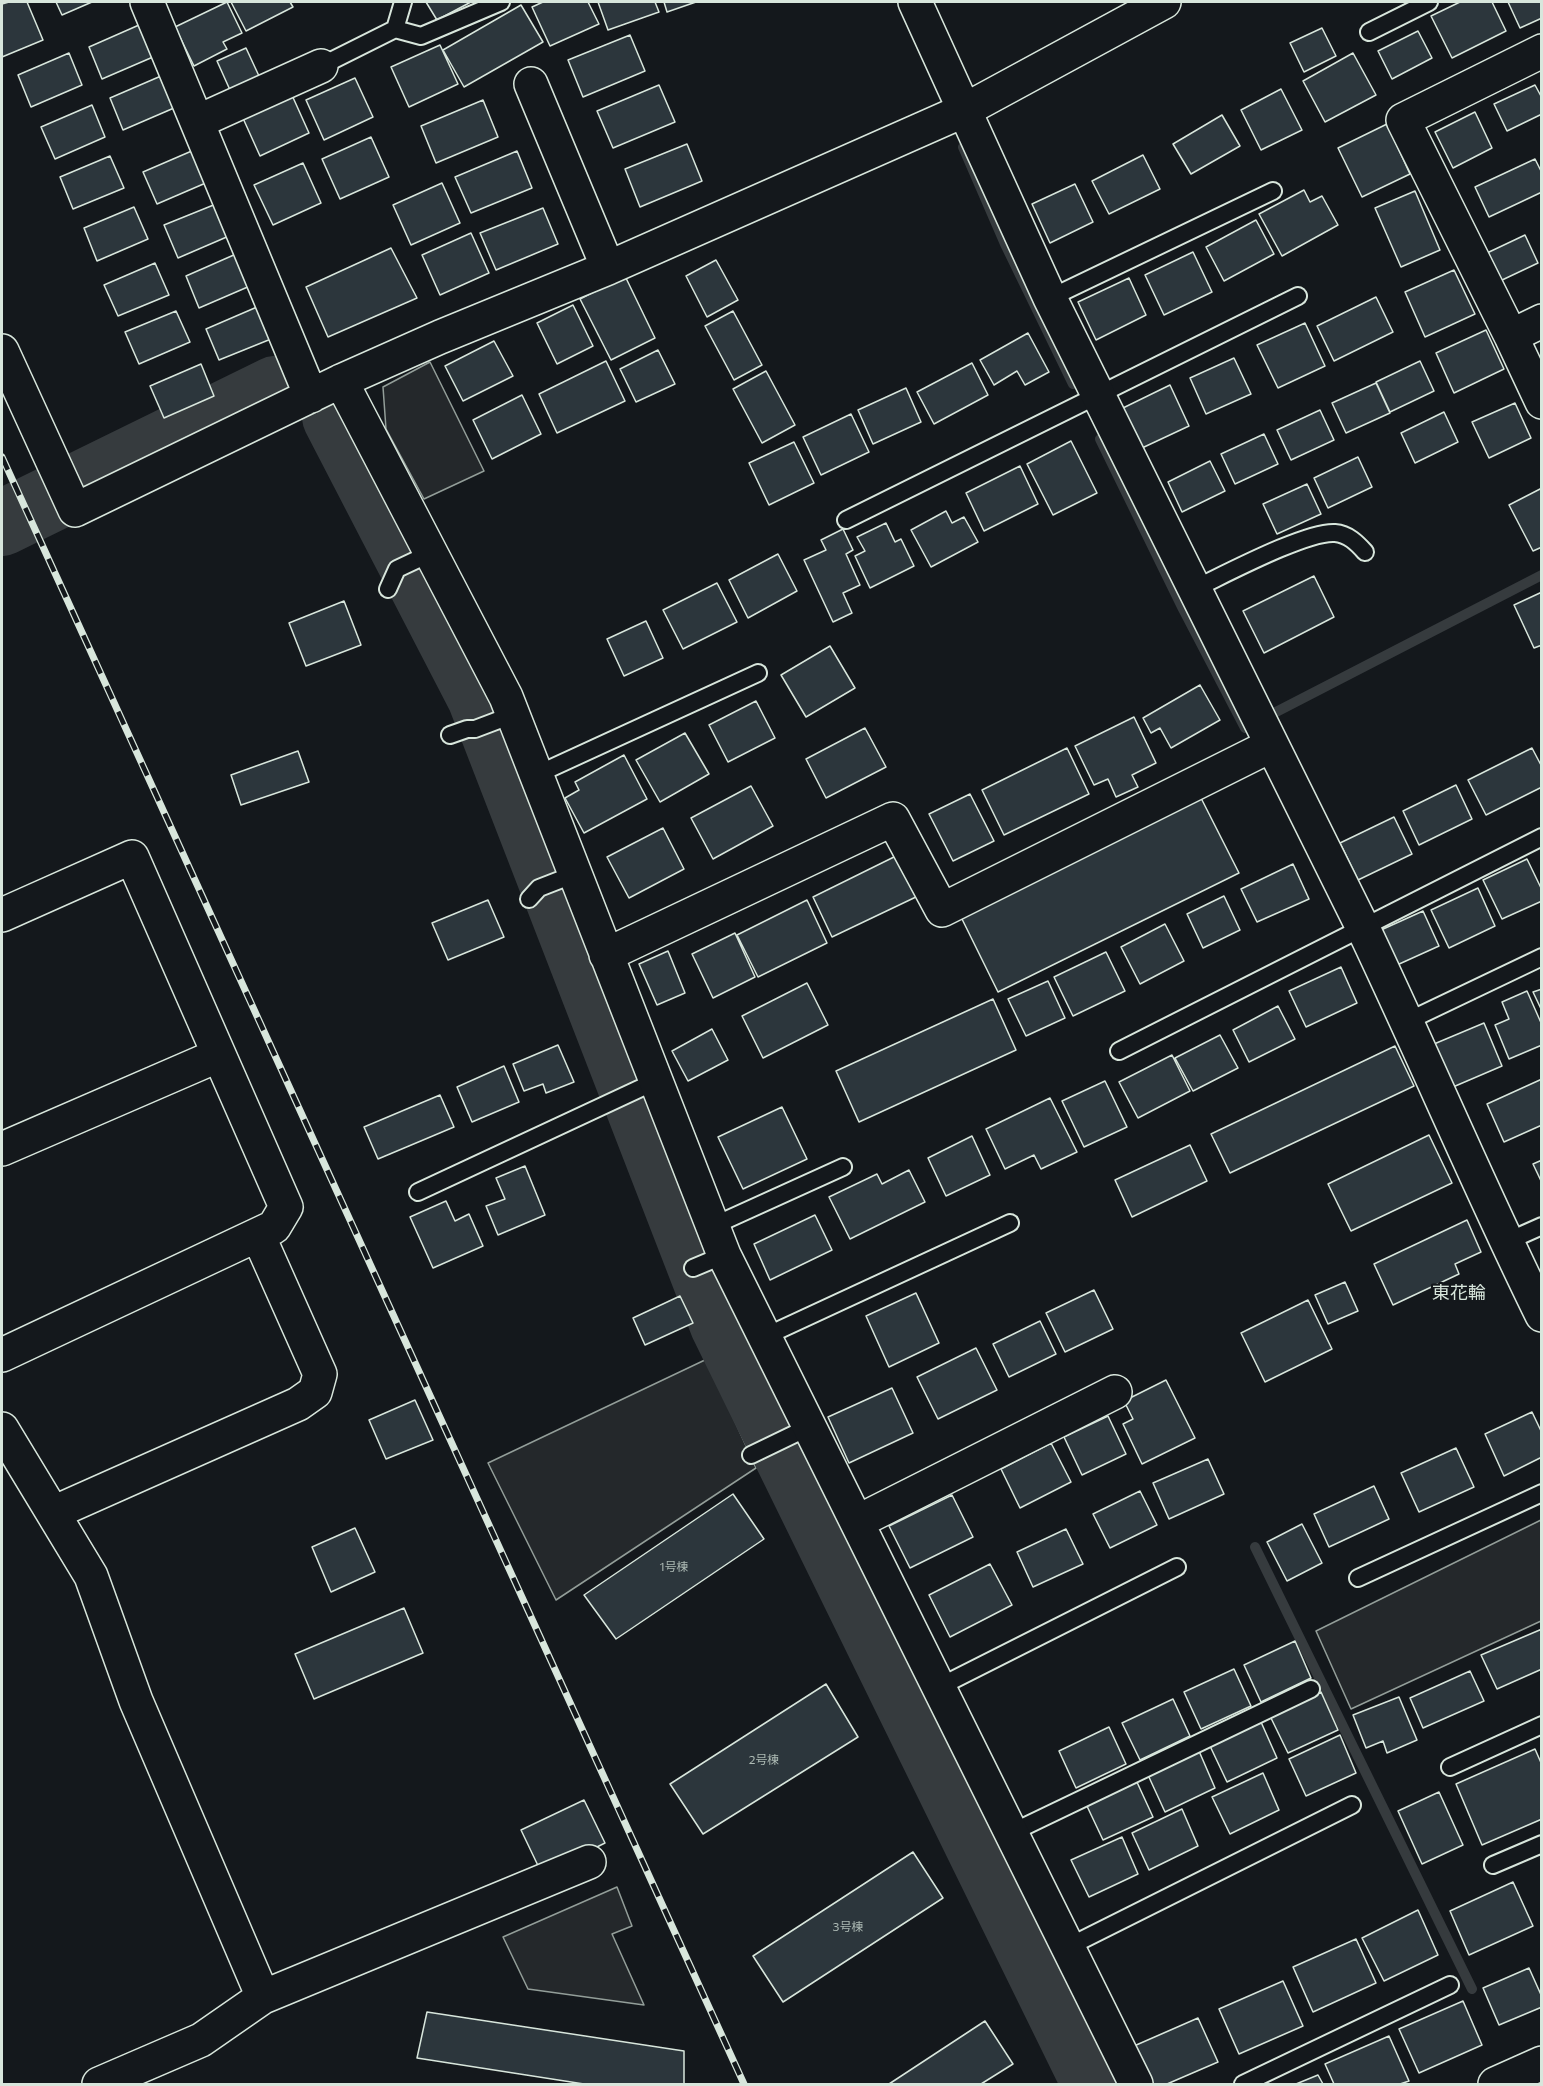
<!DOCTYPE html>
<html>
<head>
<meta charset="utf-8">
<style>
  body { margin:0 }
  #map { position:relative; width:1543px; height:2086px; overflow:hidden; background:#14181c; font-family:Commissioner,sans-serif }
  canvas { display:block }
  .frame { position:absolute; inset:0; border:3px solid #d8e6dc; pointer-events:none }
</style>
</head>
<body>
<div id="map">
<canvas width="1543" height="2086"></canvas>
<div class="frame"></div>
</div>
<script>
const ctx = document.querySelector('canvas').getContext('2d');
ctx.lineJoin = 'round';
function fill(path, color) { ctx.fillStyle = color; ctx.fill(path, 'evenodd'); }
function strokePath(path, color, width, dash) { ctx.strokeStyle = color; ctx.lineWidth = width; ctx.lineCap = dash ? 'butt' : 'round'; ctx.setLineDash(dash || []); ctx.stroke(path); }
function drawText(font, color, halo, rows, align = 'center') {
  ctx.font = font + ' Commissioner,"Noto Sans JP",sans-serif'; ctx.lineWidth = 4.5; ctx.setLineDash([]); ctx.textBaseline = 'middle'; ctx.strokeStyle = halo; ctx.fillStyle = color; for (const [text, x, y, turn = 0] of rows) {
    ctx.save(); ctx.translate(x, y); ctx.rotate((+turn || 0) * Math.PI / 180); ctx.textAlign = isNaN(turn) ? turn : align; if (halo) ctx.strokeText(text, 0, 0); ctx.fillText(text, 0, 0); ctx.restore();
  }
}
const parking = new Path2D(`
  M430,362L484,471L424,499L386,429L383,387Z
  M707,1359L756,1468L556,1600L488,1463Z
  M1541,1520V1621L1351,1709L1316,1631Z
  M617,1887L632,1926L612,1934L644,2005L528,1989L503,1937Z`);
fill(parking, '#24282b');
strokePath(parking, '#939e99', 1.5);
strokePath(new Path2D(`
  M963,147L1005,244L1073,384
  M1100,439L1183,609L1245,728L1542,575
  M1255,1547L1472,1989`), '#363b3e', 10);
strokePath(new Path2D(`
  M335,417L480,697L723,1325L1095,2084
  M2,523L275,389`), '#363b3e', 66);
const building = new Path2D(`
  M9,2H27L43,40L2,57V4Z
  M56,2H92L62,15Z
  M227,2L242,33L223,42L227,49L194,66L175,27Z
  M231,2H290L293,7L246,31Z
  M426,2H471L437,20Z
  M543,2H588L599,24L550,46L532,7Z
  M598,2H655L659,12L608,30Z
  M664,2H696L667,12Z
  M1460,2H1492L1506,31L1452,58L1431,16Z
  M1508,2H1542V18L1520,28Z
  M521,5L543,42L464,87L443,50Z
  M139,25L153,57L102,79L89,47Z
  M1322,28L1336,56L1304,72L1290,43Z
  M1418,31L1432,58L1392,79L1378,51Z
  M630,35L645,71L583,97L568,60Z
  M440,45L458,84L409,107L391,67Z
  M246,48L259,76L230,90L217,61Z
  M69,53L82,85L31,107L18,75Z
  M1353,53L1376,95L1325,122L1303,81Z
  M161,76L174,108L123,130L110,98Z
  M355,78L373,117L324,140L306,100Z
  M659,85L675,122L613,148L597,111Z
  M1535,85L1542,98V114L1507,131L1494,104Z
  M1281,89L1302,130L1261,150L1241,110Z
  M291,93L309,133L260,156L242,116Z
  M483,100L498,137L436,163L421,126Z
  M92,105L105,137L55,159L41,127Z
  M1475,112L1492,148L1453,168L1435,132Z
  M1222,115L1240,146L1191,174L1173,144Z
  M1387,124L1410,174L1362,197L1338,148Z
  M371,137L389,177L340,199L322,159Z
  M687,144L702,181L640,207L625,169Z
  M194,150L208,182L157,204L143,172Z
  M517,151L532,188L471,213L455,177Z
  M1143,155L1160,189L1109,214L1092,181Z
  M110,156L124,188L73,209L60,177Z
  M1535,159L1542,173V192L1489,217L1475,187Z
  M303,163L321,203L273,225L254,185Z
  M442,183L460,223L411,245L393,205Z
  M1075,184L1093,222L1050,243L1032,204Z
  M1304,190L1310,202L1322,196L1338,225L1282,256L1259,214Z
  M1415,191L1440,250L1401,267L1375,208Z
  M216,204L229,236L178,258L164,225Z
  M134,207L148,239L97,261L84,228Z
  M543,208L558,244L496,270L480,233Z
  M1256,220L1274,254L1224,281L1206,247Z
  M471,233L489,273L440,295L422,255Z
  M1525,235L1538,263L1500,281L1487,253Z
  M391,248L417,298L328,337L306,287Z
  M1193,252L1212,292L1164,315L1145,275Z
  M236,254L250,286L199,308L186,276Z
  M716,260L738,300L707,317L686,276Z
  M155,263L169,295L118,316L104,285Z
  M1454,270L1475,314L1425,337L1405,292Z
  M625,276L655,338L611,360L580,299Z
  M1129,278L1146,315L1096,340L1078,302Z
  M1376,297L1393,332L1334,361L1317,326Z
  M573,305L593,346L557,364L537,323Z
  M257,307L271,339L219,360L206,329Z
  M176,311L190,342L139,364L125,332Z
  M733,311L762,365L734,380L705,326Z
  M1305,323L1325,366L1278,388L1257,345Z
  M1486,330L1504,369L1454,393L1436,353Z
  M1028,333L1049,372L1025,385L1017,371L994,385L980,360Z
  M494,341L513,376L463,401L445,366Z
  M658,350L675,384L636,402L620,369Z
  M1234,358L1251,394L1206,414L1190,378Z
  M606,361L625,401L557,433L539,394Z
  M1420,361L1434,391L1390,412L1376,382Z
  M972,363L988,395L934,424L917,392Z
  M201,364L214,396L164,418L150,386Z
  M766,371L795,425L762,443L733,389Z
  M1376,383L1390,413L1346,433L1332,403Z
  M1170,385L1189,426L1142,448L1123,408Z
  M906,388L921,422L873,444L858,410Z
  M522,395L541,434L492,459L473,420Z
  M1515,403L1531,438L1489,458L1472,422Z
  M1320,410L1334,440L1291,460L1277,430Z
  M1444,412L1458,442L1415,463L1401,433Z
  M851,414L869,452L821,475L803,437Z
  M1264,434L1278,464L1235,484L1221,454Z
  M1071,441L1097,493L1053,515L1027,464Z
  M794,442L814,483L769,505L749,463Z
  M1358,457L1372,487L1328,508L1314,478Z
  M1210,461L1225,491L1182,512L1168,482Z
  M1020,466L1038,504L984,531L966,493Z
  M1307,484L1321,514L1277,534L1263,504Z
  M1542,488V547L1533,551L1509,505Z
  M946,511L952,523L964,517L978,542L931,567L911,530Z
  M886,523L895,542L901,539L914,566L870,588L855,556L865,551L857,537Z
  M843,529L853,550L846,554L860,585L843,593L852,613L833,622L804,560L826,550L821,540Z
  M778,554L797,591L748,618L729,580Z
  M1314,576L1334,617L1264,653L1243,611Z
  M717,583L737,622L683,649L663,610Z
  M1542,592V645L1534,648L1514,605Z
  M344,601L361,645L306,666L289,623Z
  M646,621L663,658L624,676L607,639Z
  M830,646L855,688L806,717L781,675Z
  M1200,685L1220,720L1171,748L1160,728L1151,733L1143,718Z
  M756,701L775,738L728,762L709,725Z
  M1134,717L1156,763L1132,775L1138,787L1116,797L1108,779L1094,785L1075,746Z
  M865,728L886,767L826,798L806,759Z
  M685,733L709,774L660,802L636,760Z
  M1067,748L1089,794L1004,835L982,790Z
  M1532,748L1542,767V787L1486,815L1468,780Z
  M298,751L309,782L241,805L231,775Z
  M624,755L647,799L584,833L565,798L579,790L575,782Z
  M1456,785L1472,819L1419,845L1403,811Z
  M751,786L773,826L713,859L691,818Z
  M970,794L994,841L953,861L929,814Z
  M1201,798L1239,873L998,992L961,917Z
  M1394,817L1412,854L1358,880L1340,843Z
  M663,828L684,869L629,898L607,857Z
  M898,855L918,896L832,937L813,897Z
  M1527,859L1542,890V901L1502,919L1483,880Z
  M1293,864L1309,899L1257,922L1241,889Z
  M1478,888L1495,926L1449,948L1431,910Z
  M1224,896L1240,930L1203,948L1187,914Z
  M488,900L504,937L448,960L432,923Z
  M807,900L827,943L758,977L737,935Z
  M1423,911L1439,946L1397,965L1381,930Z
  M1165,924L1184,961L1140,984L1121,947Z
  M735,933L755,977L713,998L692,954Z
  M668,951L685,993L657,1005L639,964Z
  M1106,952L1125,991L1073,1016L1054,977Z
  M1341,967L1357,1003L1306,1027L1289,991Z
  M1048,981L1065,1018L1026,1036L1008,999Z
  M807,983L828,1025L763,1058L742,1016Z
  M1542,989V1011L1533,992Z
  M1527,991L1542,1025V1045L1509,1059L1495,1025L1509,1019L1502,1002Z
  M993,999L1016,1050L859,1122L836,1071Z
  M1278,1006L1295,1039L1249,1062L1233,1030Z
  M1484,1023L1502,1066L1453,1087L1434,1044Z
  M712,1029L728,1060L688,1081L672,1051Z
  M1220,1035L1238,1068L1193,1091L1175,1058Z
  M558,1045L574,1082L546,1093L543,1084L524,1091L513,1064Z
  M1395,1046L1414,1086L1230,1173L1211,1134Z
  M1172,1055L1190,1091L1138,1118L1119,1082Z
  M504,1066L519,1102L472,1122L457,1087Z
  M1542,1079V1125L1504,1142L1487,1104Z
  M1105,1081L1127,1127L1084,1147L1062,1101Z
  M440,1095L454,1127L378,1159L364,1127Z
  M1050,1098L1077,1152L1041,1169L1034,1155L1005,1169L986,1129Z
  M782,1107L807,1159L743,1189L718,1137Z
  M1429,1135L1452,1183L1351,1231L1328,1184Z
  M972,1136L990,1175L946,1196L928,1158Z
  M1190,1145L1207,1181L1132,1217L1115,1180Z
  M1542,1160V1183L1533,1164Z
  M525,1166L545,1215L498,1235L486,1206L505,1199L496,1178Z
  M909,1170L925,1202L850,1239L829,1197L877,1174L882,1184Z
  M446,1201L455,1221L469,1214L483,1246L433,1268L410,1217Z
  M815,1215L832,1250L770,1280L754,1244Z
  M1467,1220L1481,1252L1455,1264L1459,1274L1393,1305L1374,1264Z
  M1345,1282L1358,1311L1328,1324L1315,1295Z
  M1094,1290L1113,1329L1065,1352L1046,1313Z
  M916,1293L939,1343L889,1367L866,1316Z
  M680,1296L693,1323L645,1345L633,1318Z
  M1308,1300L1332,1349L1265,1382L1241,1333Z
  M1040,1321L1056,1354L1009,1377L993,1344Z
  M976,1348L997,1390L938,1419L917,1377Z
  M1166,1380L1195,1438L1142,1464L1123,1424L1133,1419L1124,1401Z
  M892,1388L913,1433L849,1463L828,1417Z
  M415,1400L433,1440L386,1459L369,1420Z
  M1532,1412L1542,1433V1457L1504,1476L1485,1434Z
  M1108,1416L1126,1454L1082,1475L1064,1437Z
  M1051,1443L1071,1482L1020,1508L1001,1469Z
  M1456,1448L1474,1487L1419,1512L1401,1473Z
  M1208,1459L1224,1494L1169,1519L1153,1483Z
  M1374,1486L1389,1519L1329,1547L1314,1514Z
  M1140,1491L1157,1525L1110,1548L1093,1514Z
  M733,1494L764,1539L616,1639L584,1595Z
  M952,1495L973,1537L910,1568L889,1526Z
  M1302,1524L1322,1563L1287,1581L1267,1542Z
  M355,1528L375,1572L331,1592L312,1547Z
  M1066,1529L1083,1564L1033,1587L1017,1552Z
  M990,1564L1012,1605L950,1637L929,1595Z
  M404,1608L423,1653L314,1699L295,1654Z
  M1542,1629V1669L1497,1689L1481,1655Z
  M1295,1641L1311,1678L1261,1702L1244,1665Z
  M1234,1669L1251,1706L1201,1729L1184,1692Z
  M1470,1671L1484,1701L1423,1728L1410,1698Z
  M826,1684L858,1737L703,1834L670,1784Z
  M1321,1692L1338,1730L1288,1753L1270,1716Z
  M1399,1697L1417,1740L1387,1753L1383,1741L1366,1748L1353,1715Z
  M1173,1699L1190,1736L1140,1760L1122,1723Z
  M1261,1722L1277,1758L1227,1782L1210,1746Z
  M1109,1727L1126,1764L1076,1788L1059,1751Z
  M1340,1735L1356,1773L1306,1796L1289,1759Z
  M1535,1749L1542,1765V1819L1482,1845L1456,1784Z
  M1199,1751L1215,1788L1165,1812L1148,1775Z
  M1263,1773L1279,1810L1230,1834L1212,1797Z
  M1136,1780L1153,1817L1103,1840L1086,1804Z
  M1439,1792L1463,1845L1422,1864L1398,1811Z
  M584,1800L605,1843L542,1874L521,1830Z
  M1182,1809L1198,1846L1149,1870L1132,1833Z
  M1122,1837L1138,1874L1089,1897L1071,1860Z
  M913,1852L943,1898L783,2002L753,1956Z
  M1513,1882L1533,1926L1469,1955L1450,1911Z
  M1418,1910L1438,1955L1384,1981L1362,1938Z
  M1356,1939L1376,1983L1313,2012L1293,1967Z
  M1529,1968L1542,1997V2007L1499,2025L1483,1988Z
  M1283,1981L1303,2026L1239,2054L1219,2009Z
  M1463,2001L1482,2045L1419,2073L1399,2029Z
  M427,2012L684,2051V2084H584L417,2058Z
  M1198,2018L1218,2062L1167,2084H1152L1134,2046Z
  M985,2021L1013,2064L981,2084H889Z
  M1389,2036L1409,2081L1400,2084H1334L1325,2064Z
  M1318,2075L1323,2084H1296Z`);
fill(building, '#2c363c');
strokePath(building, '#d8e6dc', 1.5);
const service = new Path2D(`
  M395,29L403,2
  M1369,32L1429,2
  M321,66L395,29L421,36L501,2
  M1050,298L1273,191
  M846,520L1298,296
  M388,589L397,569L431,553
  M1194,589C1224,575 1306,531 1335,533C1348,534 1357,543 1365,552
  M450,735L467,729H475L512,715
  M536,775L758,673
  M529,899L539,888L575,874
  M1408,1021L1542,957
  M1119,1051L1542,837
  M418,1192L656,1081
  M713,1226L843,1167
  M1506,1242L1542,1226
  M693,1268L724,1255
  M764,1337L1010,1223
  M751,1455L809,1427
  M1358,1578L1542,1493
  M939,1687L1177,1567
  M1450,1767L1542,1725
  M1011,1833L1311,1689
  M1493,1865L1542,1844
  M1068,1947L1352,1805
  M1243,2084L1450,1985`);
const minor = new Path2D(`
  M147,2L311,396
  M915,2L1050,298L1363,928C1424,1056 1479,1187 1542,1315
  M1542,51L1403,120L1511,336L1542,402
  M531,84L608,268
  M197,122L321,66
  M1511,336L1542,321
  M2,351L75,510L341,381L440,337L608,268L965,110L1164,2
  M341,381L506,697L724,1255L1136,2084
  M2,915L132,857L286,1207L274,1227L2,1355
  M606,955L893,819L942,910L1272,745
  M2,1149L219,1055
  M2,1429L91,1576L136,1701L263,1997
  M53,1513L298,1404L315,1392L320,1374L258,1235
  M857,1522L1115,1392
  M99,2084L201,2040L263,1997L589,1862
  M1495,2084L1542,2063`);
strokePath(service, '#d8e6dc', 20);
strokePath(minor, '#d8e6dc', 36);
strokePath(service, '#14181c', 16);
strokePath(minor, '#14181c', 33);
const rail = new Path2D(`
  M2,457L744,2084`);
strokePath(rail, '#d8e6dc', 7);
strokePath(rail, '#14181c', 4.5, [14]);
drawText('12px', '#adbab4', null, [
  ["1号棟",674,1567],
  ["2号棟",764,1760],
  ["3号棟",848,1927]
]);
drawText('18px', '#d8e6dc', '#14181c', [
  ["東花輪",1459,1293]
]);
</script>
</body>
</html>
